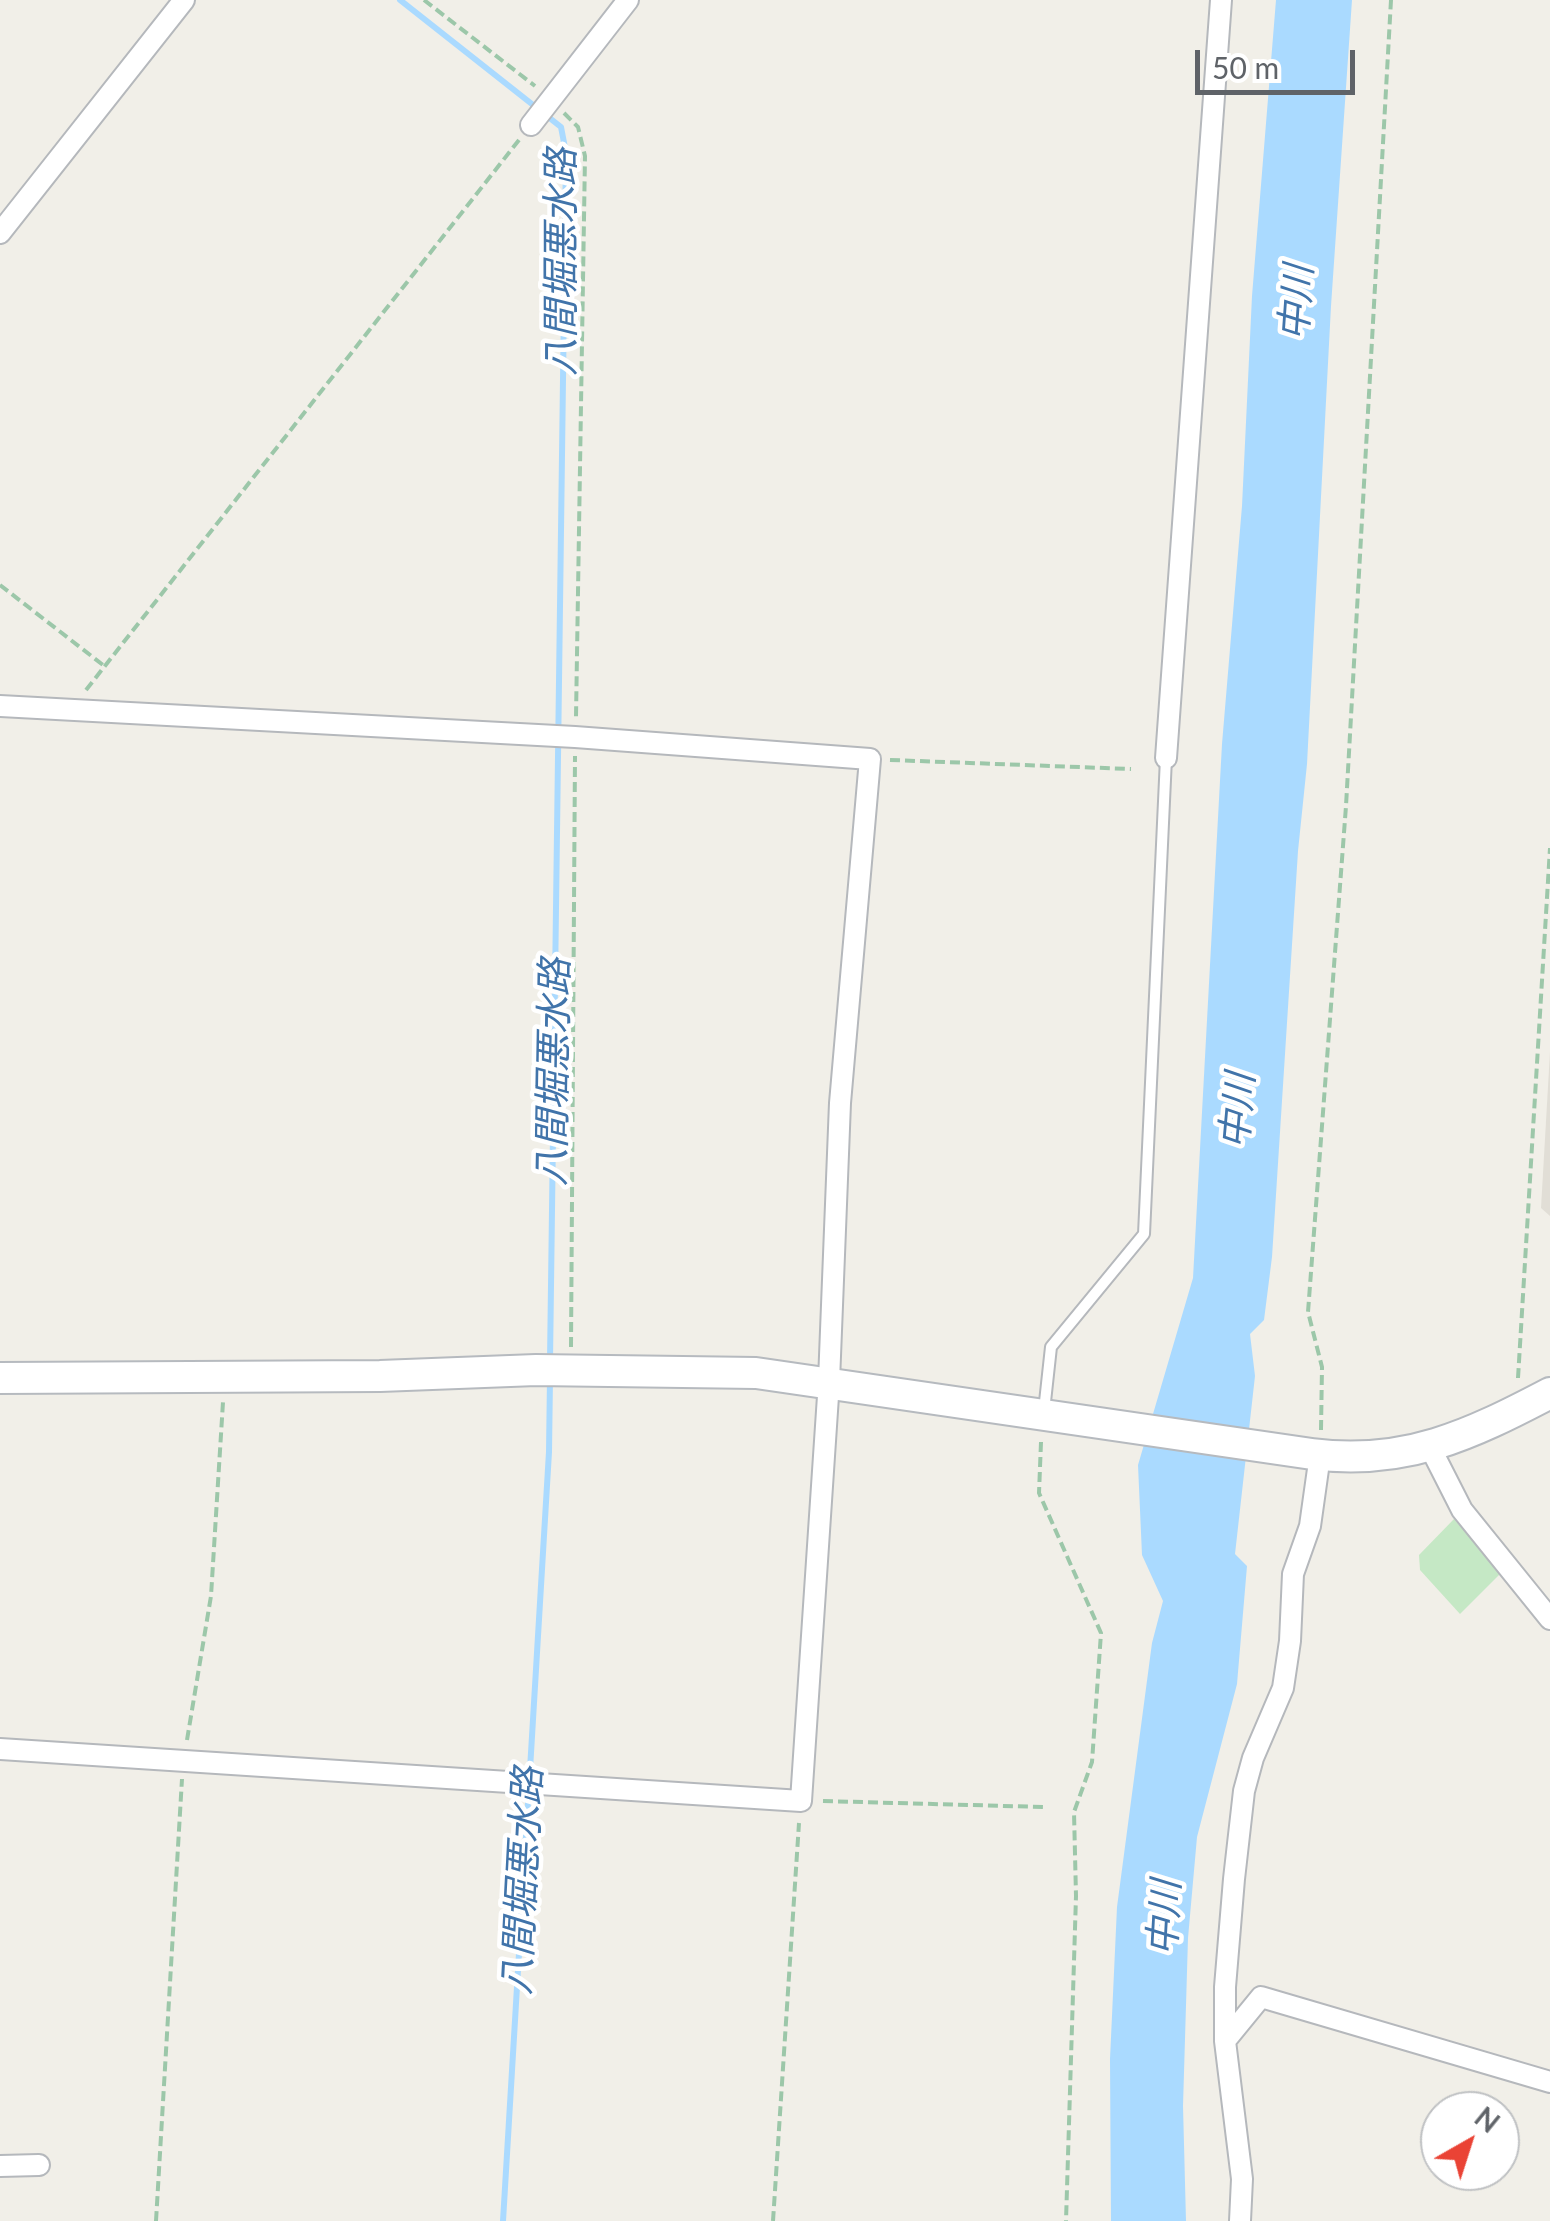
<!DOCTYPE html>
<html>
<head>
<meta charset="utf-8">
<style>
  body { margin:0 }
  #map { position:relative; width:1550px; height:2221px; overflow:hidden; background:#f1efe8; font-family:Lato,sans-serif }
  canvas { display:block }
  .north { position:absolute; left:1420px; top:2091px; width:100px; height:100px; box-sizing:border-box; background:#fff; border:2px solid #bfc1c3; border-radius:50%; rotate:39deg; font-size:28px; font-weight:700; line-height:40px; text-align:center; color:#5f6368 }
  .north::after { content:''; display:block; margin:auto; width:35px; height:45px; background:#ea4335; clip-path:polygon(50% 0,100% 100%,50% 72%,0 100%) }
  .scale { position:absolute; left:1195px; top:50px; width:160px; height:45px; box-sizing:border-box; border:5px solid #5f6368; border-top:0; padding-left:12px; font-size:30px; line-height:35px; white-space:nowrap; color:#5f6368; -webkit-text-stroke:8px #fff; paint-order:stroke }
</style>
</head>
<body>
<div id="map">
<canvas width="1550" height="2221"></canvas>
<div class="north">N</div>
<div class="scale">50 m</div>
</div>
<script>
const ctx = document.querySelector('canvas').getContext('2d');
ctx.lineJoin = 'round';
function fill(path, color) { ctx.fillStyle = color; ctx.fill(path, 'evenodd'); }
function strokePath(path, color, width, dash) { ctx.strokeStyle = color; ctx.lineWidth = width; ctx.lineCap = dash ? 'butt' : 'round'; ctx.setLineDash(dash || []); ctx.stroke(path); }
function drawText(font, color, halo, rows, align = 'center') {
  ctx.font = font + ' Lato,"Noto Sans JP",sans-serif'; ctx.lineWidth = 9; ctx.setLineDash([]); ctx.textBaseline = 'middle'; ctx.strokeStyle = halo; ctx.fillStyle = color; for (const [text, x, y, turn = 0] of rows) {
    ctx.save(); ctx.translate(x, y); ctx.rotate((+turn || 0) * Math.PI / 180); ctx.textAlign = isNaN(turn) ? turn : align; if (halo) ctx.strokeText(text, 0, 0); ctx.fillText(text, 0, 0); ctx.restore();
  }
}
fill(new Path2D(`
  M1550,1052V1216L1541,1208Z`), '#e1ded6');
fill(new Path2D(`
  M1454,1519L1501,1573L1460,1614L1420,1570L1419,1555Z`), '#c5e8c5');
fill(new Path2D(`
  M1276,0H1352L1331,306L1307,764L1298,851L1272,1257L1264,1320L1250,1334L1255,1376L1235,1554L1247,1566L1237,1684L1197,1837L1188,1938L1183,2106L1186,2221H1111L1110,2059L1117,1907L1152,1643L1163,1601L1142,1555L1138,1465L1193,1278L1222,744L1242,506L1252,296Z`), '#aadaff');
strokePath(new Path2D(`
  M400,0L561,127L566,153L550,1360
  M503,2221L549,1452L550,1378`), '#aadaff', 6);
const lane = new Path2D(`
  M1044,1411L1051,1347L1144,1234L1166,758`);
const street = new Path2D(`
  M531,125L628,0
  M0,233L184,0
  M0,706L575,737L870,759L840,1103L829,1381L801,1801L0,1749
  M1166,758L1221,0
  M1430,1447L1462,1510L1550,1619
  M1225,2041L1261,1997L1550,2082
  M0,2166L39,2165
  M1240,2221L1242,2179L1225,2041V1987L1234,1879L1244,1791L1253,1758L1283,1688L1290,1641L1293,1574L1310,1526L1320,1455`);
const secondary = new Path2D(`
  M0,1378L380,1376L536,1370L756,1373L1312,1454C1405,1466 1470,1435 1550,1393`);
strokePath(lane, '#b5b8bc', 14);
strokePath(street, '#b5b8bc', 24);
strokePath(secondary, '#b6babf', 34);
strokePath(new Path2D(`
  M424,0L535,86
  M564,113L578,127L585,156L576,717
  M0,585L103,665
  M86,690L519,140
  M890,760L1131,769
  M571,1347L575,756
  M1518,1378L1550,848
  M1321,1430L1322,1367L1308,1312L1346,806L1391,0
  M1041,1442L1039,1493L1101,1633L1092,1762L1074,1812L1076,1896L1066,2221
  M187,1740L211,1596L223,1402
  M823,1801L1043,1807
  M156,2221L182,1779
  M773,2221L799,1823`), '#9cc7a9', 4, [10, 5]);
strokePath(lane, '#fff', 10);
strokePath(street, '#fff', 20);
strokePath(secondary, '#fff', 30);
drawText('italic 38px', '#4174aa', '#fff', [
  ["八間堀悪水路",562,262,-90],
  ["中川",1297,303,-86],
  ["八間堀悪水路",554,1072,-89],
  ["中川",1238,1111,-85],
  ["八間堀悪水路",523,1881,-87],
  ["中川",1165,1918,-87]
]);
</script>
</body>
</html>
